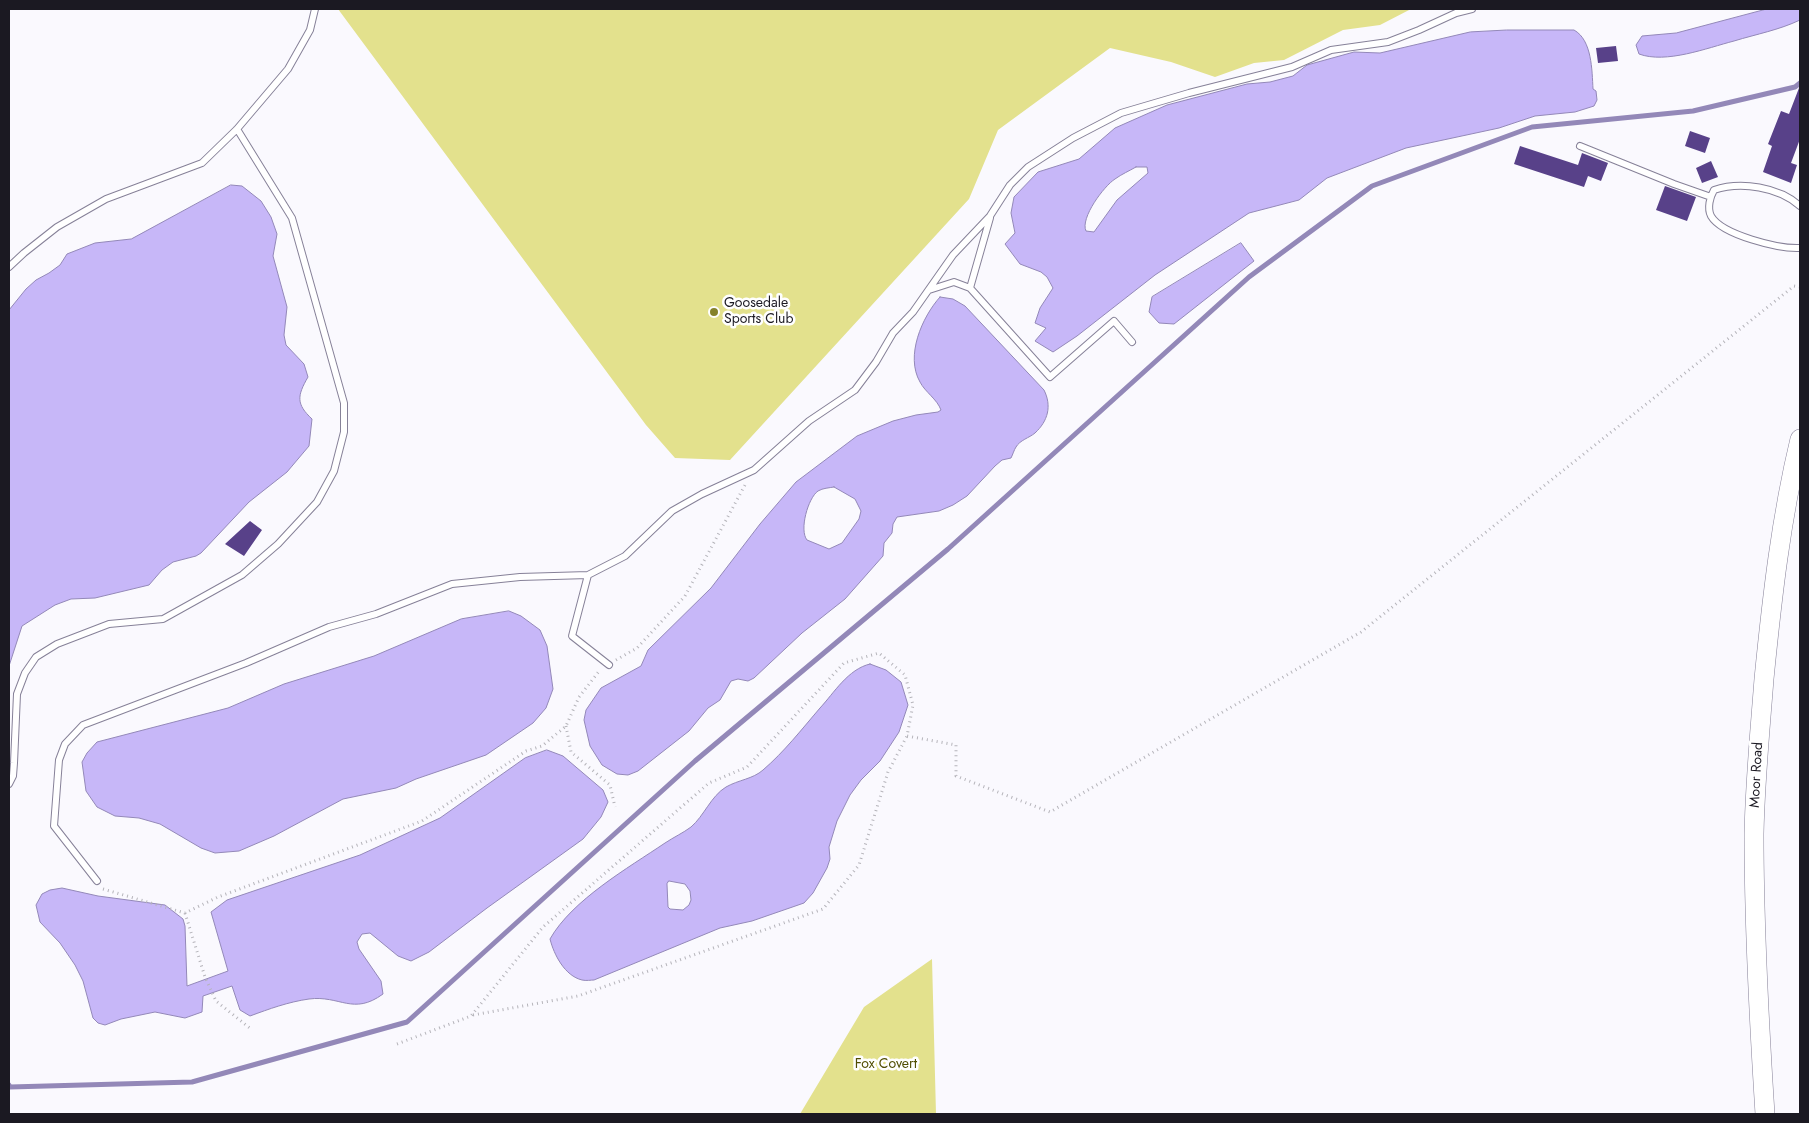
<!DOCTYPE html>
<html>
<head>
<meta charset="utf-8">
<style>
  body { margin:0 }
  #map { position:relative; width:1809px; height:1123px; overflow:hidden; background:#faf9fe; font-family:Jost,sans-serif }
  canvas { display:block }
  .frame { position:absolute; inset:0; border:10px solid #1b1922; pointer-events:none }
</style>
</head>
<body>
<div id="map">
<canvas width="1809" height="1123"></canvas>
<div class="frame"></div>
</div>
<script>
const ctx = document.querySelector('canvas').getContext('2d');
ctx.lineJoin = 'round';
function fill(path, color) { ctx.fillStyle = color; ctx.fill(path, 'evenodd'); }
function strokePath(path, color, width, dash) { ctx.strokeStyle = color; ctx.lineWidth = width; ctx.lineCap = dash ? 'butt' : 'round'; ctx.setLineDash(dash || []); ctx.stroke(path); }
function drawText(font, color, halo, rows, align = 'center') {
  ctx.font = font + ' Jost,sans-serif'; ctx.lineWidth = 5; ctx.setLineDash([]); ctx.textBaseline = 'middle'; ctx.strokeStyle = halo; ctx.fillStyle = color; for (const [text, x, y, turn = 0] of rows) {
    ctx.save(); ctx.translate(x, y); ctx.rotate((+turn || 0) * Math.PI / 180); ctx.textAlign = isNaN(turn) ? turn : align; if (halo) ctx.strokeText(text, 0, 0); ctx.fillText(text, 0, 0); ctx.restore();
  }
}
fill(new Path2D(`
  M338,9H1411L1380,25L1343,30L1284,60L1254,63L1215,77L1171,62L1110,48L998,130L969,199L730,460L675,458L646,425Z
  M932,959L936,1114H800L864,1007Z`), '#e3e18d');
const water = new Path2D(`
  M1767,9H1800V20C1779,30 1757,34 1734,41C1707,48 1666,64 1639,54L1636,45L1642,36L1676,33Z
  M1507,30H1574C1592,40 1592,70 1593,89L1596,91L1597,100L1594,106L1575,112L1535,116L1499,128L1406,148L1327,178L1299,200L1249,213L1155,275L1077,336L1053,352L1035,341L1046,328L1035,323L1040,308L1053,288L1047,277L1041,272L1020,264L1005,244L1015,233L1011,213L1014,197L1038,172L1079,159L1115,128L1167,105L1247,84L1270,82L1293,76L1307,65L1354,52L1380,53L1470,32ZM1136,167H1147L1148,173L1117,200L1094,232L1086,231C1080,218 1104,186 1115,179C1122,174 1129,171 1136,167Z
  M231,185L242,186L261,201L271,217L277,234L273,256L287,307L284,335L286,345L304,364L308,377C297,396 296,404 312,419L309,446L287,472L249,502L201,553L196,556L173,562L162,570L149,585L95,598L71,599L55,605L22,626L9,666V310L26,289L36,280L49,273L60,265L67,254L95,243L131,239Z
  M1241,243L1254,261L1174,324L1159,323L1149,312L1152,297Z
  M940,297L953,299L965,306L1044,390C1052,406 1048,421 1035,433C1029,438 1020,440 1016,447C1014,450 1013,454 1011,458L1002,460L995,466L967,496L953,505L939,511L897,517L893,524L892,533L884,543L883,556L845,599L802,633L754,678L748,681L738,679L731,681L720,700L708,708L689,731L638,771L628,775L617,774L602,765L590,746L584,720L586,710L601,688L641,666L648,650L711,588L760,524L796,482L857,436L893,421L916,415L938,412L941,410C937,399 925,392 920,382C905,356 922,317 940,297ZM834,487L855,499L861,511L859,519L842,543L829,549L807,540C799,530 808,498 818,491C823,488 829,488 834,487Z
  M509,611L521,616L540,630L547,646L553,689L546,708L533,723L486,755L416,779L396,788L343,799L274,836L239,851L215,853L201,848L160,824L139,818L115,816L97,807L86,791L82,762L87,753L97,742L228,708L284,684L374,656L461,619Z
  M870,664L886,670L901,682L908,705L899,732L880,761L861,780L850,795L837,821L829,847L830,859L827,868L813,893L804,903L752,921L720,928L594,980C591,980 586,981 582,980C565,976 554,955 550,939C572,900 628,868 665,843C674,837 683,833 691,827C704,816 711,796 726,787C738,780 753,779 763,770C784,752 802,729 820,708C834,693 848,669 870,664ZM669,881L685,884L690,891L691,900L689,905L683,910L670,909L668,907L667,884Z
  M547,750L563,756L603,790L608,802L601,817L583,839L487,908L429,952L411,961L398,956L370,933L362,934L357,942L359,949L381,981L383,994C353,1016 340,995 309,999C288,1002 269,1009 250,1016L240,1010L232,986L203,996L202,1012L185,1018L155,1012L121,1019L105,1025L98,1023L93,1018L83,981L75,965L60,943L40,922L36,905L42,894L50,890L62,888L98,896L165,905L183,919L185,926L187,986L228,971L211,912L227,900L360,855L440,818L525,758Z`);
fill(water, '#c7b7f8');
strokePath(water, '#9388b8', 1);
strokePath(new Path2D(`
  M9,1085L10,1087L192,1082L407,1022L695,761L948,549L1249,277L1372,186L1532,127L1693,111L1795,87L1800,83`), '#9388b8', 5);
fill(new Path2D(`
  M1616,46L1618,61L1598,63L1596,48Z
  M1799,88L1800,139L1791,163L1797,165L1791,183L1763,172L1772,146L1768,144L1781,111L1789,114Z
  M1690,131L1710,138L1705,153L1685,146Z
  M1520,146L1578,165L1582,153L1608,163L1601,181L1588,176L1584,187L1514,164Z
  M1711,161L1718,177L1702,183L1696,168Z
  M1665,186L1696,197L1687,221L1656,210Z
  M250,521L262,530L244,556L225,544Z`), '#584189');
const service = new Path2D(`
  M1580,146L1674,184L1711,197
  M1800,206C1779,187 1741,181 1714,190C1710,197 1707,208 1711,216C1722,235 1779,249 1800,248
  M990,218L970,288L1050,377L1114,321L1132,342
  M9,267L24,253L57,227L106,199L202,163L237,129L288,69L310,30L315,9
  M929,290L954,282L970,288
  M588,575L572,636L609,665
  M9,784L13,776L14,763L17,694L25,673L36,657L57,644L109,624L163,619L242,575L278,544L317,502L334,471L344,432V403L292,218L237,129
  M97,881L54,826L59,760L65,744L83,725L246,663L329,627L376,614L452,584L520,577L588,575L625,556L672,511L702,494L754,470L809,421L855,390L876,362L893,333L913,312L953,255L990,216L1010,185L1028,167L1073,138L1121,113L1189,93L1292,67L1331,50L1388,42L1419,30L1456,13L1472,9`);
const secondary = new Path2D(`
  M1765,1114C1759,1021 1754,928 1754,834C1755,782 1760,731 1764,679C1772,598 1781,518 1800,439`);
strokePath(service, '#868198', 8);
strokePath(secondary, '#868198', 20);
strokePath(new Path2D(`
  M616,660L637,648L685,596L745,485
  M566,726L571,752L610,785L615,807
  M103,889L185,913L218,897L422,821L526,751L542,746L566,726L579,697L600,670
  M185,913L205,977L216,1001L251,1029
  M473,1015L578,996L823,909L859,865L888,772L907,736
  M397,1044L471,1016L543,927L709,783L747,767L844,663L879,653L905,675L913,705L907,736L956,745V776L1050,812L1361,632L1794,286L1800,287`), '#b5b4ba', 3, [1, 4]);
strokePath(service, '#fff', 6);
strokePath(secondary, '#fff', 19);
for (const [x, y, r, color] of [
  [714,312,5,"#85822b"]
]) { const dot = new Path2D(); dot.arc(x, y, r, 0, 2 * Math.PI); ctx.fillStyle = color; ctx.fill(dot); strokePath(dot, '#fff', 2); }
drawText('14px', '#1b1922', '#fff', [
  ["Goosedale",724,304],
  ["Sports Club",724,320]
], 'left');
drawText('14px', '#1b1922', '#fff', [
  ["Moor Road",1757,775,-87]
]);
drawText('14px', '#514e03', '#fff', [
  ["Fox Covert",886,1065]
]);
</script>
</body>
</html>
